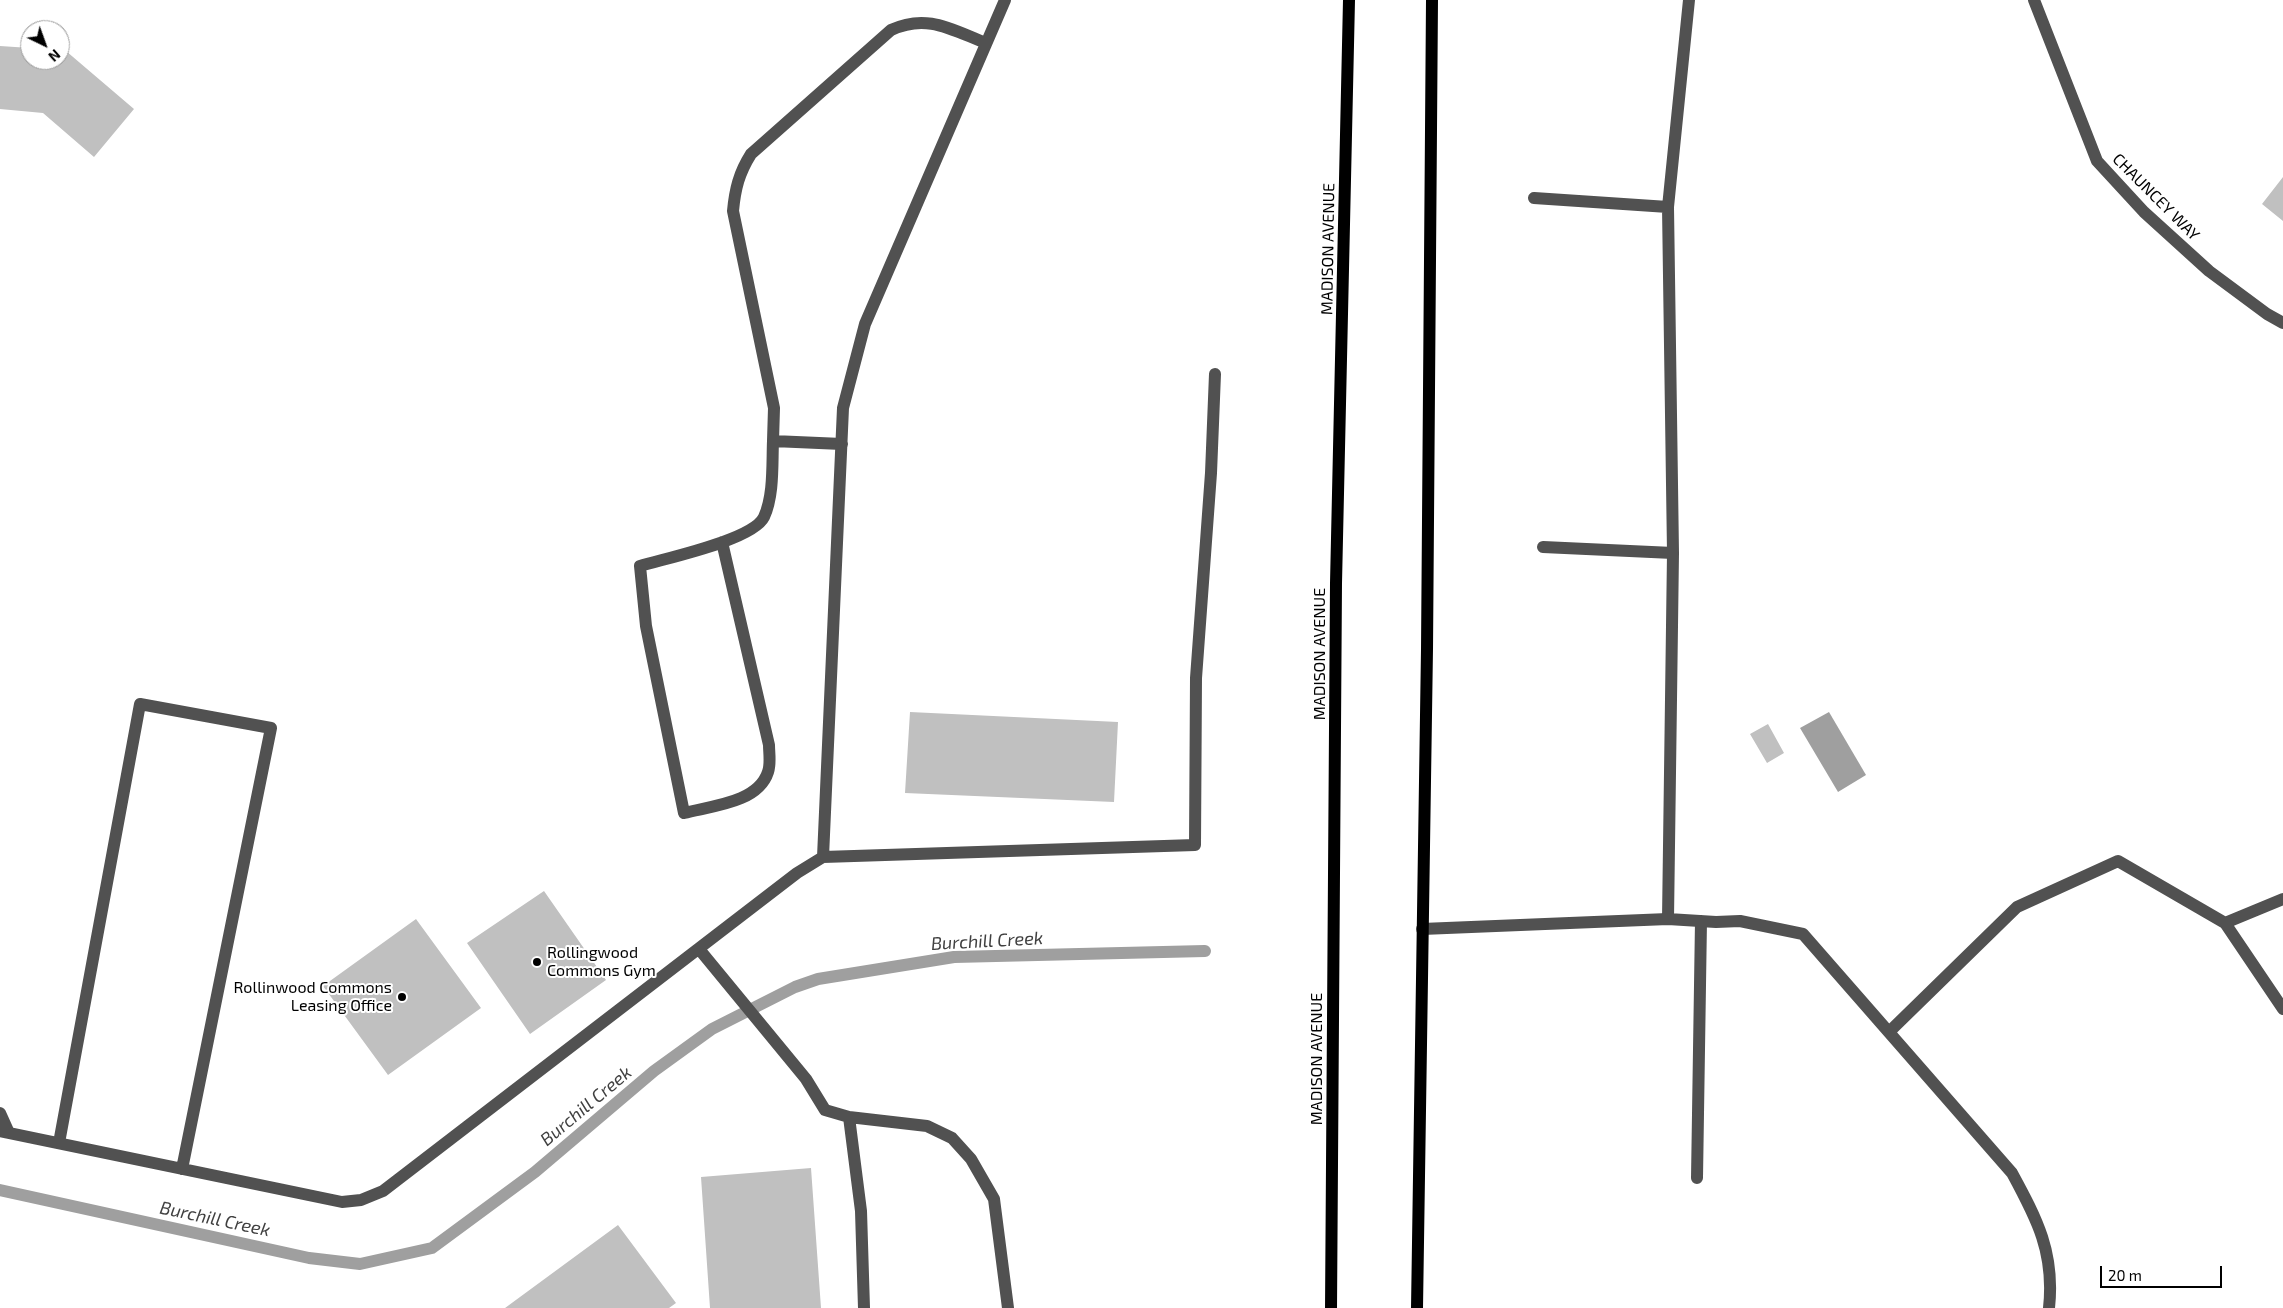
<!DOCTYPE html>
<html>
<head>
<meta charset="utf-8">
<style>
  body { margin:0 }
  #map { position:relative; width:2283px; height:1308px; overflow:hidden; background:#fff; font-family:"Exo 2",sans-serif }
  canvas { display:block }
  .north { position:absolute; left:20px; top:20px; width:50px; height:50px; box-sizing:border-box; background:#fff; border:1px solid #999; border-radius:50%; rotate:138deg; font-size:14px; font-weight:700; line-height:20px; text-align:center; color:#000 }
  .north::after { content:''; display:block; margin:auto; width:18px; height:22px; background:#000; clip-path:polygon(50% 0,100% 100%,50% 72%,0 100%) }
  .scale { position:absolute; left:2100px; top:1266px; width:122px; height:22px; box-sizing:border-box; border:2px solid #000; border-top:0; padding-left:6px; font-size:15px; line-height:18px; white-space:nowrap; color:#000; -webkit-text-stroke:4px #fff; paint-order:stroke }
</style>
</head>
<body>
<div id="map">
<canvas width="2283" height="1308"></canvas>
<div class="north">N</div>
<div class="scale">20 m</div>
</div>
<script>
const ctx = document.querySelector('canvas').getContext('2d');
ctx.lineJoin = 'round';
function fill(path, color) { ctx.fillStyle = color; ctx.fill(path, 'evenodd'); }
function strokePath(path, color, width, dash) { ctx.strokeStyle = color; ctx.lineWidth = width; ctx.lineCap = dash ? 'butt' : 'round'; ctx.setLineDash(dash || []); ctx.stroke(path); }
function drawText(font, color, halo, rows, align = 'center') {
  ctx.font = font + ' "Exo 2",sans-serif'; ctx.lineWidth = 4; ctx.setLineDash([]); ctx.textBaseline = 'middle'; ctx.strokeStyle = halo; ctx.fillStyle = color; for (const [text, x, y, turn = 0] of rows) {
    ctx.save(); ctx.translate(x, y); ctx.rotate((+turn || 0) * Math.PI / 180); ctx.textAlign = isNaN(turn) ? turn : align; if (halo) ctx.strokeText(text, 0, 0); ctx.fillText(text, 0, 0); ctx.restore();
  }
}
fill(new Path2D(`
  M1829,712L1866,775L1838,792L1800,728Z`), '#9f9f9f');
strokePath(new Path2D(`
  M0,1190L309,1258L360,1264L432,1248L535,1172L654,1071L712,1029L795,987L818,979L954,957L1205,951`), '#9f9f9f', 12);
fill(new Path2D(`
  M0,46L30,48V60H60V51H66L134,109L94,157L43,113L0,109Z
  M2283,177V221L2262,204Z
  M910,712L1118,722L1114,802L905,793Z
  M1768,724L1784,753L1767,763L1750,734Z
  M544,891L606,980L530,1034L467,943Z
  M416,919L481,1008L388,1075L323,986Z
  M811,1168L821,1308H710L701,1177Z
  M618,1225L676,1303L669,1308H505Z`), '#c0c0c0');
strokePath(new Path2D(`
  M2034,0L2097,161L2144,212L2209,271L2267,314L2283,323
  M1534,198L1668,207
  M773,441L774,408L733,211C735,189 739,173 751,154L891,30C927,13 952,30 986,43
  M722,542L769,745C769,754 771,763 768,772C758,803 711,806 684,813L646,626L640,566C666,558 753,540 764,517C774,495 772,465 773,441L842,444
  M1543,547L1673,553
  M823,857L1195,845L1196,678L1211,473L1215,374
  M1668,919L1673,553L1668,207L1689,0
  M2225,923L2283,899
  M1422,929L1668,919L1716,922L1740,921L1803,934L2012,1173C2037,1219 2055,1253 2049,1308
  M699,949L806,1079L825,1110L849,1117L927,1126L952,1138L971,1159L994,1199L1008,1308
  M1889,1032L2017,907L2118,861L2225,923L2283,1009
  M0,1113L9,1133
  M849,1117L861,1211L864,1308
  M0,1131L342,1202L361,1200L383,1191L797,873L823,857L843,408L865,324L1005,0
  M59,1143L140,704L271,728L182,1169
  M1697,1178L1701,921`), '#515151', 12);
strokePath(new Path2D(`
  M1331,1308L1336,583L1349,0
  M1417,1308L1427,649L1432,0`), '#000', 12);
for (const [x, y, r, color] of [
  [537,962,5,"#000"],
  [402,997,5,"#000"]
]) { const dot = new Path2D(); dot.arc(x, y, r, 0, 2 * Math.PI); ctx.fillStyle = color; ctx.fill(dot); strokePath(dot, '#fff', 2); }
drawText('16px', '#000', '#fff', [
  ["CHAUNCEY WAY",2156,197,45],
  ["MADISON AVENUE",1328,249,-89],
  ["MADISON AVENUE",1320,654,-90],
  ["MADISON AVENUE",1317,1059,-90]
]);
drawText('16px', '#000', '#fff', [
  ["Rollingwood",547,953],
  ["Commons Gym",547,971],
  ["Rollinwood Commons",392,988,"right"],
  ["Leasing Office",392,1006,"right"]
], 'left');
drawText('italic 18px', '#404040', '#fff', [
  ["Burchill Creek",987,941,-3],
  ["Burchill Creek",586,1106,-40],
  ["Burchill Creek",215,1219,12]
]);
</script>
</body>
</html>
